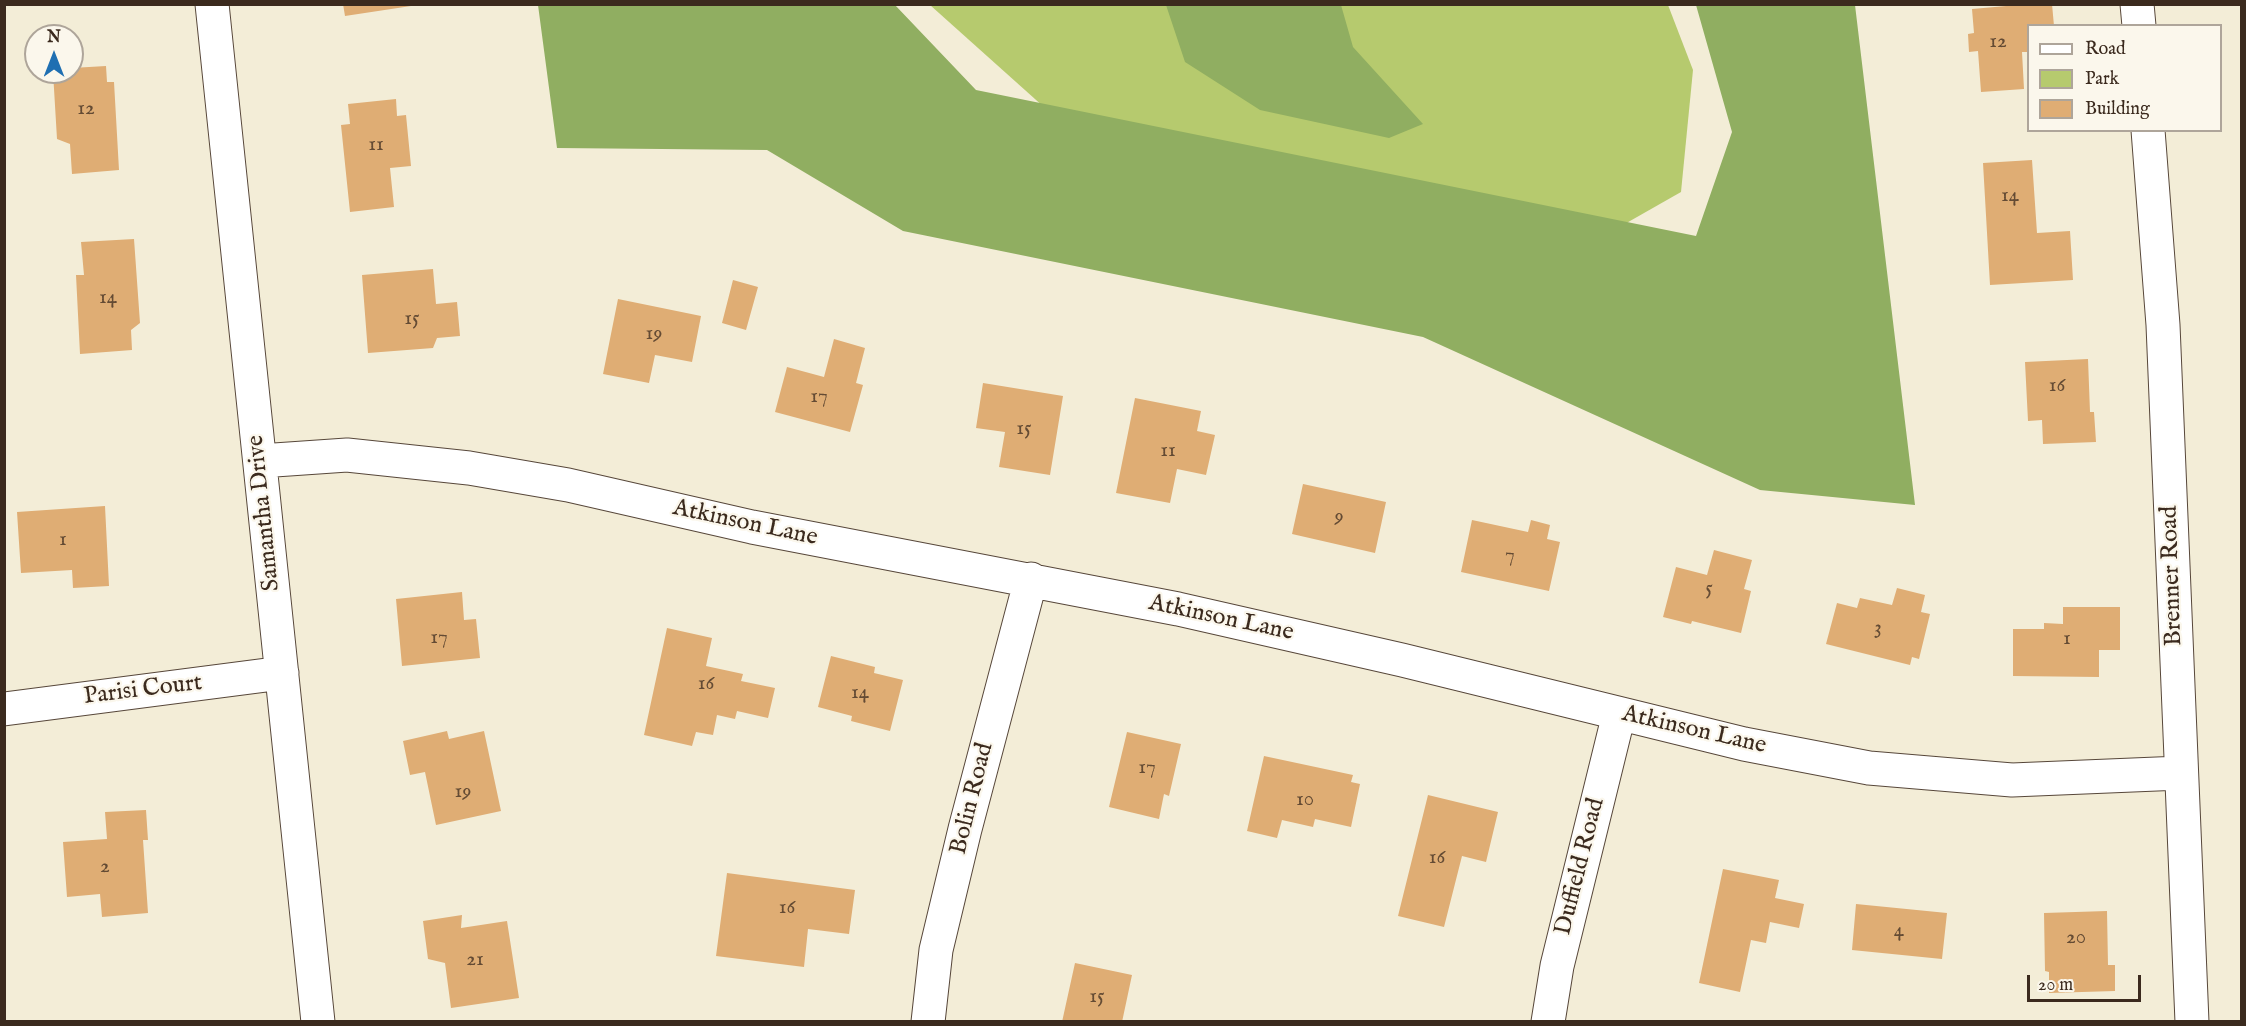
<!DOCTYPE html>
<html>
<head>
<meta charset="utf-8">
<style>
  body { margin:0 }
  #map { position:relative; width:2246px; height:1026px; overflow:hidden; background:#f3edd7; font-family:"IM FELL English",serif }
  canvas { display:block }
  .frame { position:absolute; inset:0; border:6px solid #3b2a1e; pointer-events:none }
  .legend { position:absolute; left:2027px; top:24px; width:195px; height:108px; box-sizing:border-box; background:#fbf7ec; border:2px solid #aea59a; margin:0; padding:8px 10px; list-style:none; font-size:18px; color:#3b2a1e }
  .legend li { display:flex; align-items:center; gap:12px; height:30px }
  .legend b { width:30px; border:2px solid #aea59a }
  .north { position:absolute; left:24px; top:24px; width:60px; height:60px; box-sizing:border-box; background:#fbf7ec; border:2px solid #aea59a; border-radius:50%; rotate:0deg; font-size:16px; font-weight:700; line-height:24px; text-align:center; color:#3b2a1e }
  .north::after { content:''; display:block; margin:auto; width:21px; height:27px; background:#1f6fb2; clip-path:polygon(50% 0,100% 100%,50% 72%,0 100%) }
  .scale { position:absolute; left:2027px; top:975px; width:114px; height:27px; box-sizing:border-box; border:3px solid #3b2a1e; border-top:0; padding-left:8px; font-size:18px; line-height:21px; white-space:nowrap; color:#3b2a1e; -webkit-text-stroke:4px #fbf7ec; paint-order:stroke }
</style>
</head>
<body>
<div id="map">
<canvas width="2246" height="1026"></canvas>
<div class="frame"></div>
<ul class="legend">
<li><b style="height:8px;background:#fff"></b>Road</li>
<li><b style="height:16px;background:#b6ca6e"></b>Park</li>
<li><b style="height:16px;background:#dfad74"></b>Building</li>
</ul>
<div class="north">N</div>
<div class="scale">20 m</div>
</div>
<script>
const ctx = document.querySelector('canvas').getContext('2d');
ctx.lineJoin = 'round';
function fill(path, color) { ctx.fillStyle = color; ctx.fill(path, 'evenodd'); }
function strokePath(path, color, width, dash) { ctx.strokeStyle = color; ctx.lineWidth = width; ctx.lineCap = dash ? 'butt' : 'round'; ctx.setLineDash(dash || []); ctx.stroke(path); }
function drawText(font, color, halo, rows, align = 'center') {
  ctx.font = font + ' "IM FELL English",serif'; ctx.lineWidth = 4.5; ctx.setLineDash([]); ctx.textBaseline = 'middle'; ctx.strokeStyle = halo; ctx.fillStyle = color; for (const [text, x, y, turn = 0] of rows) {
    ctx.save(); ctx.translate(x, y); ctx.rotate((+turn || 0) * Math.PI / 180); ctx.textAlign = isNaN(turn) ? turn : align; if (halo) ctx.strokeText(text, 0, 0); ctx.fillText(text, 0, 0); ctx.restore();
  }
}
fill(new Path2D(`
  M930,5H1668L1693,70L1681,192L1579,250L1131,185Z`), '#b6ca6e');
fill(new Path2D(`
  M538,5H895L976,90L1696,236L1732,132L1696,5H1855L1915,505L1760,490L1423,337L903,231L767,150L557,148Z
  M1166,5H1341L1353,47L1423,124L1389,138L1260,110L1185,62Z`), '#90ae61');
fill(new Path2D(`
  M343,4H410L411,6L345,16Z
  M2029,4H2052L2054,26H2028V52H2022L2024,89L1981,92L1978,51L1969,52L1968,34L1974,33L1972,9Z
  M106,66L107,82H114L119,170L72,174L70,144L57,139L53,72H72V68Z
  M396,99L397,116L406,115L411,166L390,168L394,207L350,212L341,125L350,124L348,104Z
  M2032,160L2037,233L2070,231L2073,280L1990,285L1983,163Z
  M134,239L140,323L131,330L132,350L80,354L76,275H84L81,242Z
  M433,269L436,304L457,302L460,336L437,338L433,348L368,353L362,275Z
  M733,280L758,287L746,330L722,323Z
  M618,299L701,316L692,362L655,355L649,383L603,374Z
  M834,339L865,348L856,383L863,385L850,432L775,412L787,367L824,377Z
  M2088,359L2090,412H2094L2096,442L2043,444L2042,420L2028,421L2025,362Z
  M983,383L1063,396L1050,475L999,467L1005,432L976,428Z
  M1135,398L1201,411L1197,431L1215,435L1206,475L1177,469L1170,503L1116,493Z
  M1303,484L1386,502L1375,553L1292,534Z
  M105,506L109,586L73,588L72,570L21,573L17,512Z
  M1472,520L1528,532L1531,520L1550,525L1547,539L1560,542L1549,591L1461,572Z
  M1714,550L1752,560L1744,589L1751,591L1741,633L1692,621L1691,624L1663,617L1676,567L1707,575Z
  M1897,588L1925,595L1921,612L1930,614L1919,659L1912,657L1910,665L1826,644L1837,603L1857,608L1860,598L1892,605Z
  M462,592L464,620L476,619L480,658L402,666L396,599Z
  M2063,607H2120V650H2099V677L2013,676V629H2044V623L2063,624Z
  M667,628L712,638L706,666L743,674L741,681L775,688L768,718L737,711L735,719L717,715L713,735L696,732L692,746L644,735Z
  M831,656L875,667L874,673L903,680L890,731L851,721L852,716L818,707Z
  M447,731L449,739L484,731L501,811L436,825L425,772L410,775L403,741Z
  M1127,732L1181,744L1169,796L1164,794L1159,819L1109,807Z
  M1264,756L1353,775L1351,782L1360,784L1351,827L1315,819L1313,827L1282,820L1277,838L1247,831Z
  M1428,795L1498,812L1486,862L1462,856L1444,927L1398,916Z
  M146,810L148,840H143L148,913L102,917L100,894L67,897L63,842L107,839L105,812Z
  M1723,869L1779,880L1775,898L1804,904L1799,928L1770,922L1766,943L1751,940L1740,992L1699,983Z
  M727,873L855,890L849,934L808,929L804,967L716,956Z
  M1856,904L1947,913L1942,959L1852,950Z
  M2107,911L2108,965H2115V991L2049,993V972L2045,971L2044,913Z
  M462,915L461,928L507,921L519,998L451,1008L445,963L428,959L423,921Z
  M1075,963L1132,975L1122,1022H1062Z`), '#dfad74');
const minor = new Path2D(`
  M212,4L318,1022
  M2137,4L2139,26
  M2148,130L2163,325L2192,1022
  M260,461L347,455L469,468L568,485L752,527L1178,609L1402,660L1744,744L1869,768L2012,780L2181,773
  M4,709L282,673
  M928,1022L936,950L965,829L1031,579
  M1548,1022L1557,966L1619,714`);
strokePath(minor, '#57473a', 35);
strokePath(minor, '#fff', 33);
drawText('21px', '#644b34', null, [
  ["12",1998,43],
  ["12",86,110],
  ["11",376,146],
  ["14",2010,197],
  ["14",108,299],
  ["15",412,320],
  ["19",654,335],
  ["16",2057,387],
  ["17",819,398],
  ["15",1024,430],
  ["11",1168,452],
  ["9",1339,518],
  ["1",63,541],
  ["7",1510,557],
  ["5",1709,590],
  ["3",1878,629],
  ["17",439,639],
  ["1",2067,640],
  ["16",706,685],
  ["14",860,694],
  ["17",1147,769],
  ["19",463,793],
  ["10",1305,801],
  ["16",1437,859],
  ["2",105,868],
  ["16",787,909],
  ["4",1899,932],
  ["20",2076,939],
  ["21",475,961],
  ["15",1097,998]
]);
drawText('24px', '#3b2a1e', '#fbf7ec', [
  ["Samantha Drive",265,513,-96],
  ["Atkinson Lane",745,524,12],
  ["Brenner Road",2173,576,-92],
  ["Atkinson Lane",1221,619,12],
  ["Parisi Court",143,691,-7],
  ["Atkinson Lane",1694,731,13],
  ["Bolin Road",973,799,-76],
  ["Duffield Road",1581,867,-76]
]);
</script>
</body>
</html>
